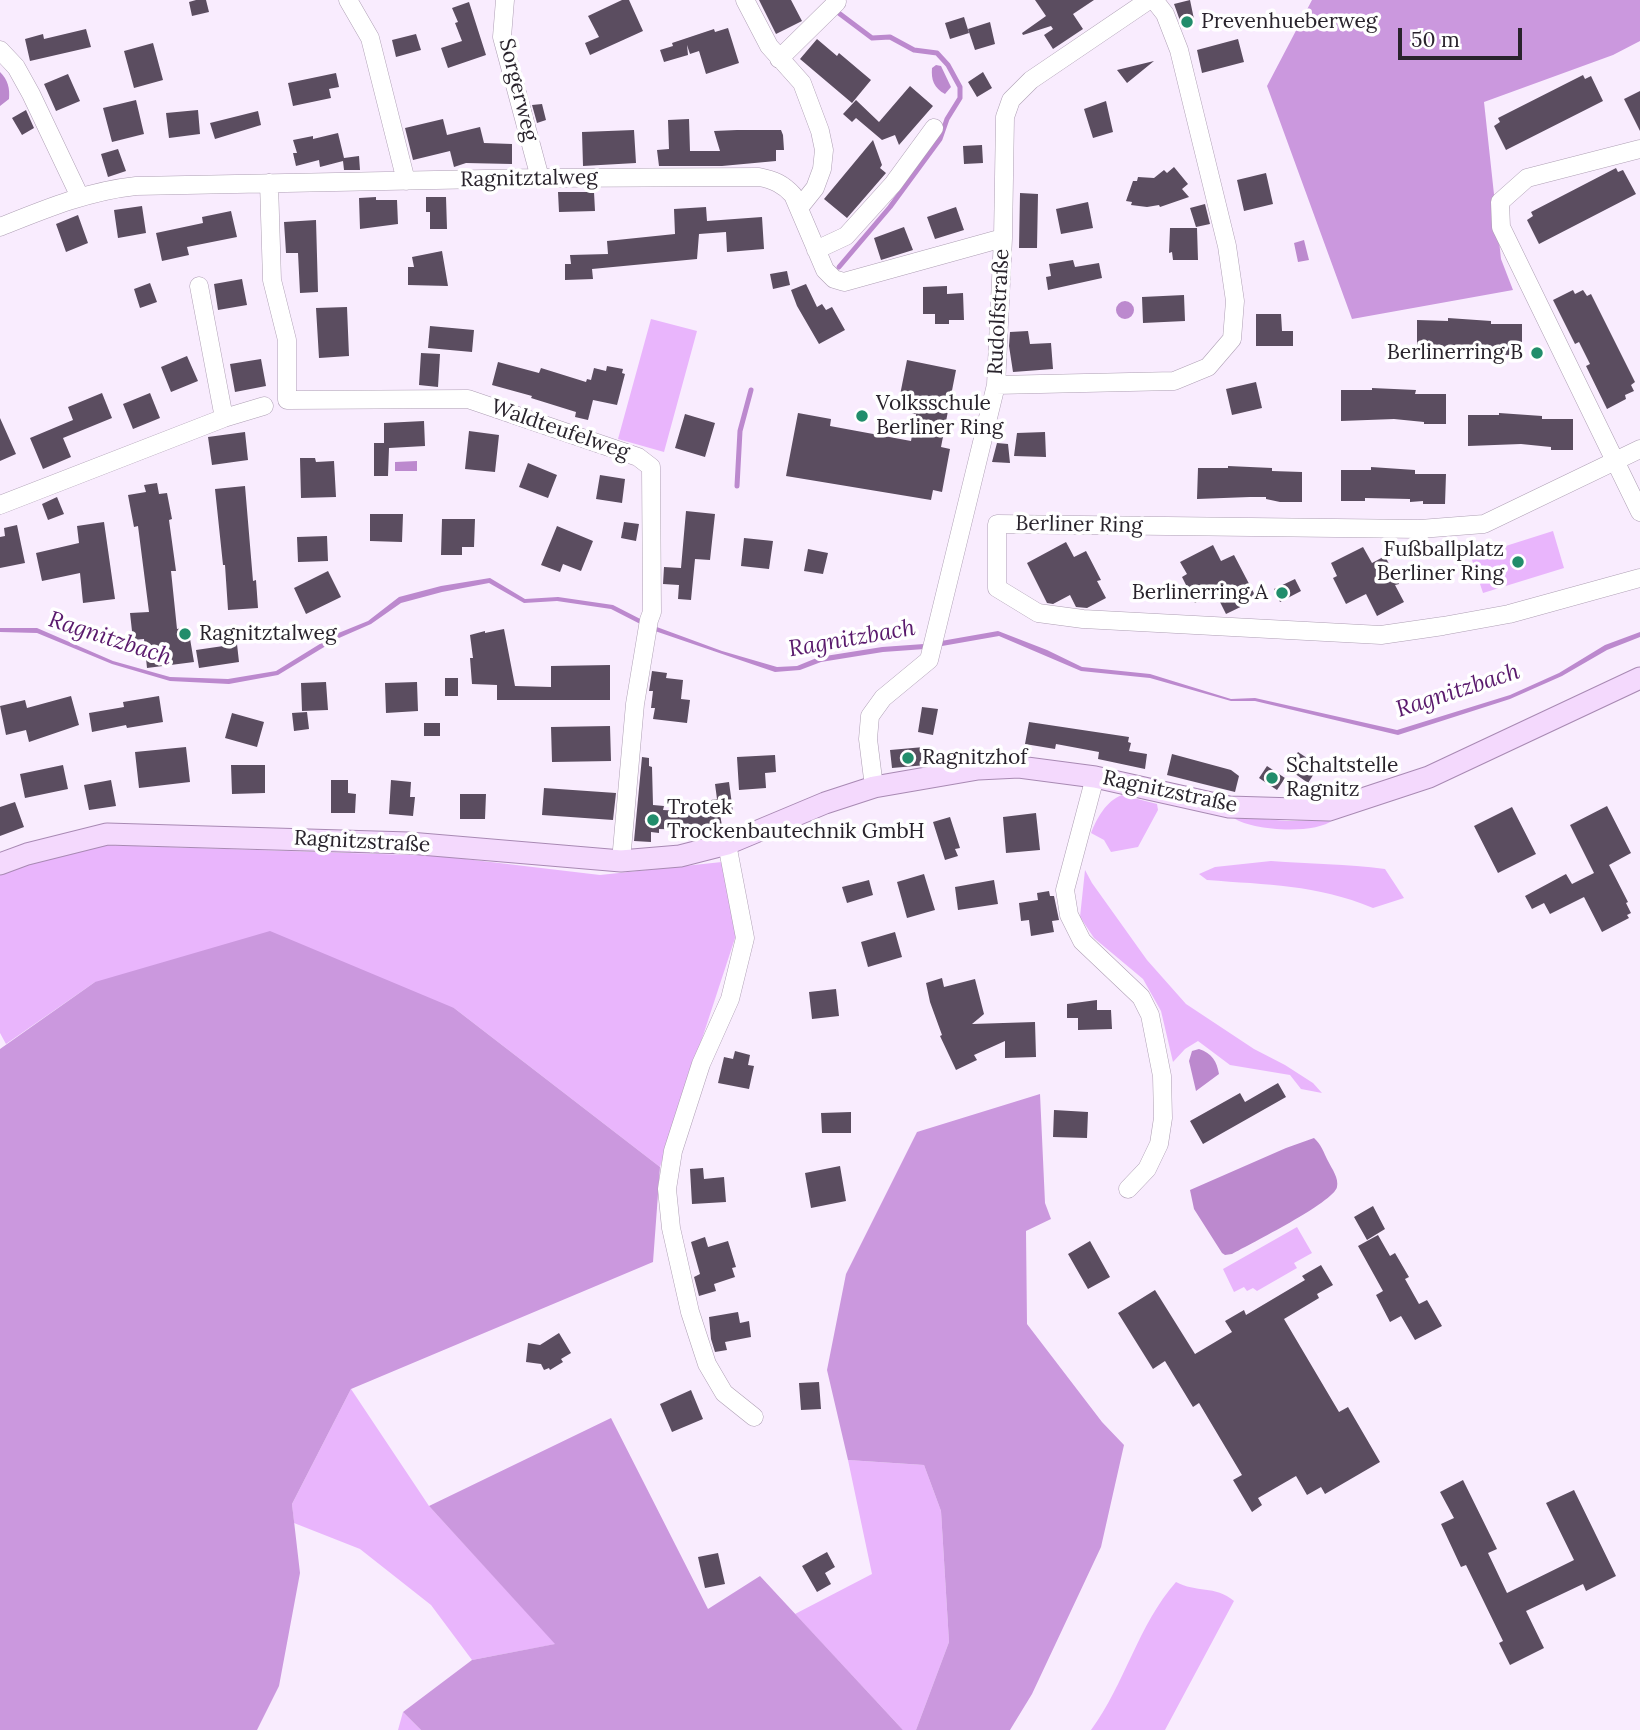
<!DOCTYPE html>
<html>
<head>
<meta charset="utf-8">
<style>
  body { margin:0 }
  #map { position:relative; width:1640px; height:1730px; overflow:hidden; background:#f9ecfe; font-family:Lora,serif }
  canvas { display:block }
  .scale { position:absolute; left:1398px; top:28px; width:124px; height:32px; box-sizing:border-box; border:4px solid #29232c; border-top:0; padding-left:9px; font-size:21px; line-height:24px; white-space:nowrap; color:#29232c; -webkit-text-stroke:5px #fff; paint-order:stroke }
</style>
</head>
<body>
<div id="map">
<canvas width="1640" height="1730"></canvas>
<div class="scale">50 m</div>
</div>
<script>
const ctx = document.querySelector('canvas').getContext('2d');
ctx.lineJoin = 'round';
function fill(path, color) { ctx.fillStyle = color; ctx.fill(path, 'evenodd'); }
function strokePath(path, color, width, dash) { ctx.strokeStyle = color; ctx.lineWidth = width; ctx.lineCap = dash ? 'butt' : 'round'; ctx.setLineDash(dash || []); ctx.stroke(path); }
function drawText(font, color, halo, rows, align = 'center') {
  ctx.font = font + ' Lora,serif'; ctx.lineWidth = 7; ctx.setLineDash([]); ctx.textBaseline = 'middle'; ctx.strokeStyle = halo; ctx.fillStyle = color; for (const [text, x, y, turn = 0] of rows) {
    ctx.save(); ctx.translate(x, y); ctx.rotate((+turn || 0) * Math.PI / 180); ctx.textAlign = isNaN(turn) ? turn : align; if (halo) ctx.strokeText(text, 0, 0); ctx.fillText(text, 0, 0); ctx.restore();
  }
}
fill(new Path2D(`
  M651,319L697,331L664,452L618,439Z
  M1553,531L1564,568L1483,593L1471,557Z
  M1122,795L1157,804L1158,810L1138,847L1111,852L1104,840L1091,833C1097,818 1106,801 1122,795Z
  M1231,816L1287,821L1333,820C1315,835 1248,831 1231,816Z
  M106,845L440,856L600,875L722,862L737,932L660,1167L454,1008L95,982L6,1044L0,1033V871Z
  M1271,861C1309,864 1347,864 1385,869L1404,898L1373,908C1315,884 1268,885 1207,880L1199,874L1215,867Z
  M1085,870L1092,883L1147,960L1186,1004L1254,1049L1285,1065L1313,1083L1322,1093L1301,1089L1290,1075L1230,1065L1198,1041L1185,1049L1173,1062L1161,1011L1143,979L1094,938L1080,917Z
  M1297,1227L1312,1253L1294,1263L1297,1268L1257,1291L1253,1288L1247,1291L1244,1287L1234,1292L1223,1269Z
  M351,1389L429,1506L556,1644L472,1660L431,1605L360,1549L294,1523L292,1504Z
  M848,1460L924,1465L941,1511L949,1642L916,1730H903L795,1614L872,1574Z
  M1176,1582C1196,1593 1215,1585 1234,1601L1165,1730H1091C1125,1684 1138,1625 1176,1582Z
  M403,1712L421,1730H398Z`), '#e9b5fc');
fill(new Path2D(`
  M1312,0H1640V41L1613,55L1484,102L1501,259L1513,290L1352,319L1267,86Z
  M270,931L454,1008L660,1167L653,1262L351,1389L292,1504L300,1573L279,1686L257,1730H0V1049L95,982Z
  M1040,1094L1045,1203L1051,1219L1026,1231L1027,1324L1102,1422L1124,1445L1101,1547L1032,1694L1010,1730H916L949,1642L941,1511L924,1465L848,1460L827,1370L846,1274L917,1132Z
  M611,1418L708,1609L760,1576L903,1730H421L403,1712L472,1660L555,1644L429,1506Z`), '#cb98de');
fill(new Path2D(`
  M936,65L941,66L951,87L945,94C934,88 931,80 932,68Z
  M0,72C8,80 10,88 9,99L0,106Z
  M1304,240L1309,260L1298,262L1294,243Z
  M1116 310a9 9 0 1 1 18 0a9 9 0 1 1-18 0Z
  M417,461V471H395V462Z
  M490,578L525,599L558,597L613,605L654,626L722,651L777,667L797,666L819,657L882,647L924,644L998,631L1047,650L1082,667L1150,674L1231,699L1255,698L1397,730L1510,695L1559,673L1605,645L1640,632V637L1607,650L1562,676L1510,699L1398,735L1255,701H1231L1150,678L1081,671L999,636L925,649L883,652L821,662L800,670L775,672L652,630L611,609L557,601L524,603L489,583L442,592L401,603L371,624L339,638L278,675L229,684L170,681L112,664L37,633L0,632V628H37L113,661L170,677L228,679L276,671L336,634L368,621L399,597L441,586Z
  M1199,1049C1212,1053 1217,1062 1219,1074L1196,1091L1189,1061L1192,1051Z
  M1314,1138C1321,1144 1324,1153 1328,1161C1332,1169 1339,1178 1337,1187C1334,1202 1250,1244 1232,1254L1225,1255L1222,1253L1194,1209L1190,1190L1286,1148Z`), '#bc89ce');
strokePath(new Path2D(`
  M836,11L872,38L890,37L914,50L937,53L948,65L960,87V98L947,119L940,139L890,207L839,267
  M737,486L740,431L751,390`), '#bc89ce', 5);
fill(new Path2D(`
  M196,0H206L209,12L192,16L189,2Z
  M622,0H629L643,31L590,55L585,43L599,37L588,16Z
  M759,0H791L802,21L776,34Z
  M1035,0H1094L1073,14L1083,29L1053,49L1044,35L1053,29L1051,26L1023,35L1022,33L1046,16Z
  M1190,0L1195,24L1183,29L1174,4Z
  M469,2L486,55L448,68L441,48L462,41L455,23L458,22L452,8Z
  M964,17L969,33L950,39L945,23Z
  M990,22L995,44L975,50L968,29Z
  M728,28L739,63L706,74L699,51L690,54L687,45L688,55L664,62L660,50L673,46L672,43L714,29L715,32Z
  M86,29L91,47L30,61L25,39L43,34L44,39Z
  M416,34L421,50L396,57L392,40Z
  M817,39L837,56L839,53L871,80L852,103L800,59Z
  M1238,39L1244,62L1202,73L1197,50Z
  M153,43L163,80L134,88L124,51Z
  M1154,61L1127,83L1117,70Z
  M983,72L992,88L977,97L968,82Z
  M336,73L339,87L329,89L331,98L293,106L288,83Z
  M68,74L80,101L56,111L44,84Z
  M1583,75L1585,79L1591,76L1603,101L1506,150L1494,126L1500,122L1498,118Z
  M910,86L933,106L899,145L895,135L882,140L856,118L852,122L843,114L856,100L879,122Z
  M1640,91V131L1624,99Z
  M136,100L144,134L112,142L103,108Z
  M1106,101L1113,132L1093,138L1084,109Z
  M542,104L546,120L537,123L532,105Z
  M26,110L34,128L22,135L12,118Z
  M198,110L200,134L169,138L166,113Z
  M258,111L261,125L215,139L210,123Z
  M443,119L447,135L480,127L484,143L512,144V164L466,163L454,167L450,151L413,160L405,128Z
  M689,119L690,151H720L714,131L737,130H781L783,135L784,150H776V161L722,166H659L657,150L669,149L668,120Z
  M634,130L636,163L583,166L582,132Z
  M338,133L344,158L359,156L360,170H344L343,161L320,167L319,160L296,166L293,153H297L293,140L313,136V139Z
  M873,140L882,165L880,168L886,173L847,218L824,199Z
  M982,145L983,163L964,164L963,146Z
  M118,149L126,171L108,177L101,154Z
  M1174,167L1188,184L1182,189L1189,197L1160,207L1159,205L1147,207L1131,205L1132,202L1126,201L1133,181H1137L1138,177L1154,178L1164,170L1167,173Z
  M1616,168L1618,172L1623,170L1636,194L1539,244L1527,220L1533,216L1531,212Z
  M1266,173L1273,204L1244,211L1237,180Z
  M558,192H594L595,211L559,212Z
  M1020,193L1038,194L1037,248H1019Z
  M376,197V200H397L398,224L360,229L359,198Z
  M426,197H446L447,229H430V212H426Z
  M1088,202L1093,228L1061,234L1056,209Z
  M1205,204L1210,224L1196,227L1190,208Z
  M142,206L146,233L118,238L114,210Z
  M706,207L707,221L762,217L764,249L727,252L726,232L699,234L697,259L592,269L593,279L565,280V264H571L570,255L608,254L607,241L675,234L674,209Z
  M956,207L964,230L935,239L927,217Z
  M231,211L237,237L187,247L189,255L162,261L156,233L203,223L202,217Z
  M78,215L88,243L66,252L56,224Z
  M316,220L318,292L300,293L298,253H286L284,222Z
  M904,227L913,250L881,260L874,238Z
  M1170,228H1197L1198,260H1173L1172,252L1169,253Z
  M442,251L448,286L408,285V267H414L412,257Z
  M1073,260L1075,267L1099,263L1102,278L1048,290L1046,277L1051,276L1049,264Z
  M787,271L790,285L773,289L770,274Z
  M242,279L247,305L218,310L214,284Z
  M150,283L157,302L140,308L134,289Z
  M806,284L817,307L822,304L826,310L832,307L845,330L819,344L797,306L791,290Z
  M947,286V294L963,293L964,320H949V324H935V314H923V287Z
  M1573,290L1575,294L1583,290L1587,296L1591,294L1635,382L1631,385L1634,391L1625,395L1626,399L1607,409L1586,366L1590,364L1579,342L1575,344L1553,300Z
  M1184,295L1185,321L1143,323L1142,297Z
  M347,307L349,356L319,358L316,308Z
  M1256,314H1281L1282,331H1293V346H1256Z
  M1448,318L1491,321V324H1522V355H1500V352L1470,349L1417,352V320L1448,321Z
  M430,326L474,330L472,352L428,348Z
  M1028,331L1030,344L1051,343L1053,369L1013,372L1009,346L1010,332Z
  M421,353L440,354L438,387L419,385Z
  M187,356L198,381L171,392L161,367Z
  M261,359L266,386L235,392L230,364Z
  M907,360L956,370L941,447L950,449L942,492L933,490L931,500L786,476L798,413L831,419L830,426L911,441L916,414L897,410Z
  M498,362L539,373L541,368L586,382L587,379L591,380L594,368L606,371L607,366L623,369L622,373L625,374L617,405L593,400L588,420L575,417L576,412L531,398L532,396L492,385Z
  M1256,382L1262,408L1232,415L1226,389Z
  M1372,388L1416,390L1415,394H1446V424H1424V422L1394,419L1341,421V390H1372Z
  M102,393L112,418L63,438L71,457L43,469L30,438L73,420L68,407Z
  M150,393L160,418L133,429L123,404Z
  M1499,413L1542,416V419H1573V450H1551V447L1521,444L1468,446V415H1499Z
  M685,414L715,423L705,457L675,448Z
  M0,418L16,454L0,461Z
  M424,421L425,446L389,448L388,476H374V443H384V423Z
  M469,431L499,435L495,472L465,469Z
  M245,432L248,460L212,465L208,437Z
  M1045,432L1046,457L1014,456L1017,433Z
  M997,443L1008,444L1010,463L992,462Z
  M300,458H315L316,462L334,461L336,497L301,498Z
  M528,463L557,475L548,498L519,487Z
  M1228,466L1272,468V471L1302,472V502H1280L1266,499V497H1250L1197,499L1198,468H1228Z
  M1371,467L1415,470V474H1446L1445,504H1423V501L1410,502V499L1365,498V501H1341V470H1371Z
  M600,475L625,479L622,503L596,499Z
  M157,483L159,494L167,493L172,519L169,520L176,571H171L177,629L188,627L194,662L147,668L144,639L133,640L130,613L149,612L138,526L134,527L128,495L146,492L144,485Z
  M245,486L253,581L256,580L258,608L228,610L225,565H223L215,489Z
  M57,497L64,514L48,520L42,504Z
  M686,511L715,514L710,560L695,559L691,600L678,599L679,585L663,584L664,567L681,568Z
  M370,514H403L402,542L370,541Z
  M442,519H475L474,547H462V555H441Z
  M104,522L115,599L83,603L80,573L42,581L36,553L79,543L77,526Z
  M624,522L639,524L636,541L621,538Z
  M17,525L25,563L0,568V537L5,536L4,528Z
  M557,526L593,541L581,571L563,564L560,572L541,565Z
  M327,536L328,561L298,562L297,537Z
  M744,538L773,541L769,569L741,566Z
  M1066,542L1074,557L1086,551L1101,580L1097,581L1106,598L1087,608L1076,607L1070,595L1053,604L1047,603L1027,563Z
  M1213,545L1221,561L1234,555L1257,599L1226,614L1215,592L1195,603L1182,577L1187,574L1180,562Z
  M1363,547L1372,563L1385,556L1399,584L1395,585L1404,602L1377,616L1366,594L1346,604L1333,578L1337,576L1331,563Z
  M808,549L828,553L823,574L804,571Z
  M328,571L341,597L306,614L294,588Z
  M1295,579L1301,591L1280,602L1274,589Z
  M504,629L515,686L551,687V666L610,665V700H497V685L472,684L470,658H473L470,635L485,631V633Z
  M237,644L239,662L199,668L196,650Z
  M652,671L667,673L666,678L683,680L681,699L690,700L687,723L653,719L655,708H651L653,691H649Z
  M445,678H458V696H445Z
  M326,682L328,710L302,711L301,683Z
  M417,682L418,711L386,713L385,683Z
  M71,696L79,725L29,742L26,730L6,735L0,706L25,700L27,708Z
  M159,696L163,722L127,728L126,725L92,732L89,713L124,707L123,702Z
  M922,707L938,709L933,735L918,732Z
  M307,712L309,729L294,731L292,713Z
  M232,713L264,722L257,747L225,738Z
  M1029,722L1129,737L1128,742L1131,743L1129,751L1147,754L1145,769L1098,759L1099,752L1056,744L1055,749L1025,744Z
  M424,723H440V736H424Z
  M610,726L611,761L552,762L551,727Z
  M186,747L190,782L139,788L135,752Z
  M924,747L926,765L892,768L890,750Z
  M1298,752L1319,766L1308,783L1287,768Z
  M1172,754L1231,770L1239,776L1235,792L1167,775Z
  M775,755L776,772L765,773L766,788L739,790L737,757Z
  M642,757L649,758V766L652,767L653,805L664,806L663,810L702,812L700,802L717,799L715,784L729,782L733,812L720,814L722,826L693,830L659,829V833L651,832V842L634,841Z
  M63,765L68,789L25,798L20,774Z
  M231,765H265V793L232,794Z
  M1267,766L1285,778L1277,790L1259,778Z
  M111,780L116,806L89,810L84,785Z
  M331,780H348V793L356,794L355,813H331Z
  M391,780L411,782L410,797H415L413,816L389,814Z
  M544,788L616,793L613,820L542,815Z
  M460,794H486L485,819H460Z
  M15,802L24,827L0,836V807Z
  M1607,806L1631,853L1609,865L1628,902L1626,903L1631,913L1627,915L1629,918L1602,932L1584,897L1550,914L1544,903L1532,909L1525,896L1566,874L1572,884L1594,873L1570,825Z
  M1512,807L1536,854L1498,873L1474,826Z
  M1036,813L1040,850L1006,853L1003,817Z
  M950,817L960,848L955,849L958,856L945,860L933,822Z
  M924,874L935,910L907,918L897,882Z
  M869,880L873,895L847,903L842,887Z
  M994,880L998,904L958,910L955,887Z
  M1049,891L1050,896H1054L1059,920L1052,921L1054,932L1031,936L1029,920L1021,921L1019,903L1038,900L1037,893Z
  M895,932L902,957L868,967L861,942Z
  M942,978L944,987L975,979L984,1014L972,1024L1035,1022L1036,1057L1005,1058V1041L974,1055L977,1060L956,1070L940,1036L942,1035L930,1002L926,983Z
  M836,989L839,1016L812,1019L809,992Z
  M1097,1000V1010H1111L1112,1029L1078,1030V1018H1067V1004Z
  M735,1051L750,1055L748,1065L754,1066L749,1089L718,1083L724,1057L733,1059Z
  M1278,1083L1286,1097L1203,1144L1190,1121L1240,1093L1245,1102Z
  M1054,1110L1088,1112L1087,1138L1053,1137Z
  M851,1112V1133H822L821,1113Z
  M840,1166L846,1201L811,1208L805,1173Z
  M703,1168L704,1179L724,1177L726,1202L692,1204L690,1169Z
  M1373,1206L1385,1229L1367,1240L1354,1217Z
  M1378,1235L1390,1256L1395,1253L1409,1277L1405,1279L1419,1304L1427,1300L1442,1326L1415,1340L1401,1316L1390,1322L1376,1295L1383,1291L1358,1246Z
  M705,1237L708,1247L728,1241L736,1267L732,1268L735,1277L714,1284L716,1291L699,1296L694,1277L700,1274L691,1242Z
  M1090,1241L1110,1277L1088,1289L1068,1254Z
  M1321,1265L1333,1285L1317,1294L1319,1298L1284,1319L1339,1412L1348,1407L1380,1462L1325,1494L1321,1487L1307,1495L1296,1476L1258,1498L1262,1505L1252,1512L1233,1480L1242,1475L1199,1403L1193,1407L1165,1361L1153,1369L1118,1313L1155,1290L1195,1354L1232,1332L1225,1321L1244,1310L1246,1315L1305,1280L1302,1276Z
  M738,1312L740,1323L749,1321L751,1337L725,1342L727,1350L715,1352L711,1339L709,1317Z
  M559,1333L571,1353L561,1359L563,1362L550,1370L549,1368L544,1370L541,1364L526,1362L528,1343L540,1345Z
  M819,1382L821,1409L801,1410L799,1383Z
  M691,1390L703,1419L672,1432L660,1404Z
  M1463,1480L1497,1549L1488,1553L1507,1593L1574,1560L1546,1503L1574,1490L1616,1576L1586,1591L1583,1584L1526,1611L1544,1648L1510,1665L1499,1643L1503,1641L1466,1565L1461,1567L1441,1524L1454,1518L1440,1492Z
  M827,1552L835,1567L825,1573L831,1584L817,1592L802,1566Z
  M718,1553L725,1584L705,1588L698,1557Z`), '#5b4d60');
const minor = new Path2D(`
  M348,0L370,38L406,181
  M505,0L502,37L540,178
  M745,0L769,46L802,83L820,131L824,150L822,169L815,188L799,208
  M0,50L16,67L31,94L80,197
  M779,59L837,2
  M1640,149L1527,178L1500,202L1501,227L1640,512
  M269,183L272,280L287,340V400L468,399L638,457L651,467L652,612L649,620L635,704L621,861
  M0,227C45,209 88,191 136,186L535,178L759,177C774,180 783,184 793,195L825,270L834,279L844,282L1003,238
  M816,250L846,236L893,184L934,128
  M199,286L224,418
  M996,385L1174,381L1208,367L1232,339L1235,301L1227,246L1179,50L1165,14L1154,0
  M1640,449L1484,524L1420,529L997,524V588L1038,613L1083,619L1381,635L1443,626L1509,614L1640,578
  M0,505L224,418L264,406
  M1095,777L1065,890L1069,915L1082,941L1141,997L1150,1015L1162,1076L1163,1118L1159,1144L1147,1169L1128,1189
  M874,787L868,739L870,716L883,698L929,660L996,385L1003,238L1005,117L1011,100L1031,80L1149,0
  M727,844L745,938L730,999L701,1064L673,1151L667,1189L671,1228L690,1312L707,1364L724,1393L754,1417`);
const major = new Path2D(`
  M0,864L27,854L107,834L409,843L621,861L680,856L727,844L825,803L874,787L978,769L1019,767L1095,777L1229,807L1329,810L1429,777L1640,678`);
strokePath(minor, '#ae9fb4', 19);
strokePath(major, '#a889b3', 23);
strokePath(minor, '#fff', 18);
strokePath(major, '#f4d9fd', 21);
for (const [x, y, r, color] of [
  [1187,22,7,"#218d6b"],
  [1537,353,7,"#218d6b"],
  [862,416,7,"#218d6b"],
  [1518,562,7,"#218d6b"],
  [1282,593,7,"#218d6b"],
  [185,634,7,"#218d6b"],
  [908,758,7,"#218d6b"],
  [1272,778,7,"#218d6b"],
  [653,820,7,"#218d6b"]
]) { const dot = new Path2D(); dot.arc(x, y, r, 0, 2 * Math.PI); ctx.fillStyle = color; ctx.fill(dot); strokePath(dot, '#fff', 2.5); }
drawText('21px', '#29232c', '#fff', [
  ["Prevenhueberweg",1201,22],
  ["Berlinerring B",1523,353,"right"],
  ["Volksschule",876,404],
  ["Berliner Ring",876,428],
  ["Fußballplatz",1504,550,"right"],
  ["Berliner Ring",1504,574,"right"],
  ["Berlinerring A",1268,593,"right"],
  ["Ragnitztalweg",199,634],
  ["Ragnitzhof",922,758],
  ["Schaltstelle",1286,766],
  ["Ragnitz",1286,790],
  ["Trotek",667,808],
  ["Trockenbautechnik GmbH",667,832]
], 'left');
drawText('21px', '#29232c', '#fff', [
  ["Sorgerweg",518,90,76],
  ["Ragnitztalweg",529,179,-1],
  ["Rudolfstraße",999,312,-87],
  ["Waldteufelweg",560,430,19],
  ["Berliner Ring",1079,525,1],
  ["Ragnitzstraße",1170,792,12],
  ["Ragnitzstraße",362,842,3]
]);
drawText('italic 23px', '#59196c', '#fff', [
  ["Ragnitzbach",110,639,18],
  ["Ragnitzbach",852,639,-10],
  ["Ragnitzbach",1458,691,-18]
]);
</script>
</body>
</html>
